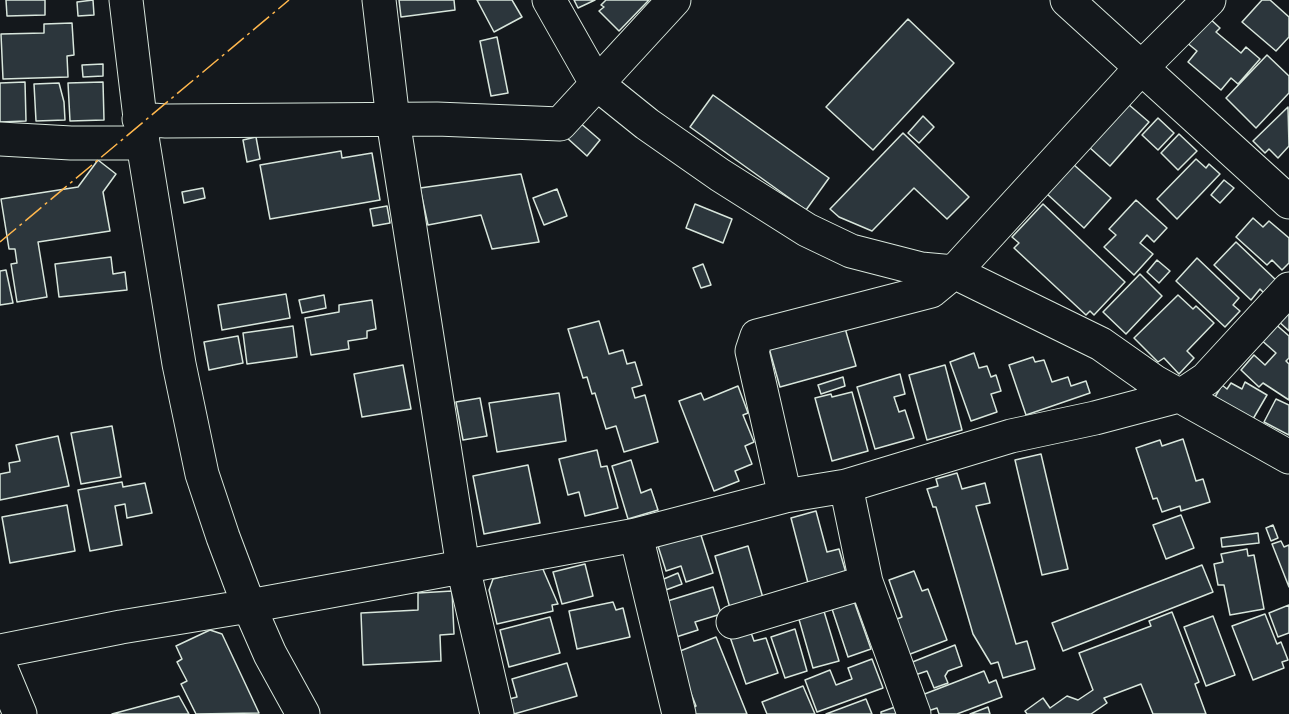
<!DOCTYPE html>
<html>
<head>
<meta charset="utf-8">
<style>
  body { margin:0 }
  canvas { display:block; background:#14181c }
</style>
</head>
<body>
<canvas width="1289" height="714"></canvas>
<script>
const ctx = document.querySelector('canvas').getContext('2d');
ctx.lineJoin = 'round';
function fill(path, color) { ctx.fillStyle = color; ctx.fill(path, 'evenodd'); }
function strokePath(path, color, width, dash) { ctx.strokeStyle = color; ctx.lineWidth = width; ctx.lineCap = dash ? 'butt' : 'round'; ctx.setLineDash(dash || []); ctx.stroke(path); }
const building = new Path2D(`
  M6,0H45V15L7,16Z
  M93,0L94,15L78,16L77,2Z
  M399,0H454L455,10L401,17Z
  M477,0H512L522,17L494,32Z
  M574,0H595L578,8Z
  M606,0H649L619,31L599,11L604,7L601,5Z
  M1262,0H1270L1289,17V37L1276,51L1242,22Z
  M1208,17L1220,28L1216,32L1241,53L1246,47L1260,59L1238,84L1231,78L1221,90L1188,62L1197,51L1186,42Z
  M908,19L954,63L873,150L826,107Z
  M72,23L74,55L67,56L68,77L3,79L1,34L44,33V24Z
  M497,37L508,93L491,96L480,41Z
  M1267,55L1289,76V93L1256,128L1226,98Z
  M103,64V76L83,77L82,65Z
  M25,82L26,121L0,122V83Z
  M103,82L104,120L70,121L68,83Z
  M59,83L64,102L65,120L36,121L34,84Z
  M713,95L829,178L806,210L690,127Z
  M1128,104L1149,122L1110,166L1089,147Z
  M1288,107L1289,146L1278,158L1269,149L1265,153L1253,141Z
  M923,116L934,127L919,143L908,133Z
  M1158,118L1174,133L1158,150L1142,135Z
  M579,122L600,140L587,156L566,137Z
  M903,133L969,197L947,219L914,188L872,231L839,217L830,209Z
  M1179,134L1197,151L1178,170L1161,153Z
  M256,137L260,159L247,162L243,140Z
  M341,151L342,158L372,153L380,200L270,219L260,165Z
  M1196,159L1206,168L1209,164L1220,174L1177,219L1157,199Z
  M98,160L116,174L103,192L110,231L38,242L47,297L17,302L11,264L17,263L15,249H9L1,199L78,187Z
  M1073,164L1111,198L1084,228L1046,193Z
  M521,174L539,242L492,249L481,215L428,225L420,188Z
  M1224,180L1234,188L1220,203L1211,195Z
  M203,188L205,198L184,203L182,192Z
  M557,189L567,216L544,225L533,198Z
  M1136,200L1167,228L1154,242L1147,235L1140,243L1153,254L1134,275L1104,247L1116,235L1109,229Z
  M695,204L732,219L723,243L686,228Z
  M1043,204L1125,282L1094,315L1090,311L1086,315L1014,248L1019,243L1012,237Z
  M387,206L390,223L373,226L370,209Z
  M1253,218L1263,227L1269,221L1289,238V263L1282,270L1272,260L1267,265L1236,237Z
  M1236,242L1277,281L1265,294L1260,289L1251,300L1214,265Z
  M111,257L113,274L125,272L127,290L59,297L55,264Z
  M1197,258L1239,298L1233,305L1240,311L1225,327L1176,281Z
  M1157,260L1170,271L1159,283L1147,272Z
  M703,264L711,285L701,288L693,268Z
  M6,270L13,303L0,305V271Z
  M1140,274L1162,296L1126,334L1103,312Z
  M286,294L290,318L222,330L218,305Z
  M324,295L326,308L302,313L299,300Z
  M1178,295L1193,309L1196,306L1214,323L1187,351L1194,358L1179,374L1164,358L1158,362L1134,338Z
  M372,300L376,329L367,331V338L348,341L349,349L311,355L305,318L339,312V305Z
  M1289,305V331L1276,319Z
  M599,321L609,354L623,350L627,364L635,362L642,385L632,388L635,398L645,395L658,442L624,452L616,426L606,429L595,393L592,394L587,377L583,378L568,329Z
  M1273,322L1289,336V358L1286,361L1289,364V400L1263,383L1259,387L1241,370L1254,355L1265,365L1276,353L1259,338Z
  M293,326L297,357L247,364L243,333Z
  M845,328L856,366L780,387L769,348Z
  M238,336L243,363L209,370L204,342Z
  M974,353L979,368L987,366L991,377L996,375L1001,391L991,394L997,412L971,421L950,362Z
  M1033,357L1035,362L1044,360L1052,382L1068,377L1071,386L1086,381L1090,393L1026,415L1009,365Z
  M403,365L411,409L362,417L354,374Z
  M945,365L962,430L927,440L909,375Z
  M900,374L905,394L894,397L899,412L905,410L914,438L875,449L857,387Z
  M843,377L845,386L821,394L818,385Z
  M1245,382L1267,395L1253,419L1215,397L1222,385L1227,389L1231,383L1242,389Z
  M738,386L748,413L743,415L754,442L745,446L752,464L735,471L739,481L714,491L679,401L701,393L704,400Z
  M852,392L868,451L832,461L815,398L831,394L832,397Z
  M559,393L566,441L497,452L489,403Z
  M480,398L487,436L463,440L456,402Z
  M1276,399L1289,405V435L1264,422Z
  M112,426L121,477L81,484L71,433Z
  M58,436L69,486L0,500V474L10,472L9,463L20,461L16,445Z
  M1183,439L1196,481L1203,479L1210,502L1181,511L1180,506L1162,512L1157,498L1153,499L1136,448L1160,440L1162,446Z
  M597,450L601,467L607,466L618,508L585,516L579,492L568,495L559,459Z
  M1041,454L1068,569L1042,575L1015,460Z
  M631,460L641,493L651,489L658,510L628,519L612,466Z
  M528,465L540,523L484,534L473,476Z
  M957,473L962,489L985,483L990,503L976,506L1016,644L1027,641L1035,669L1003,678L998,662L991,664L973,634L936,507H933L927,489L938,486L936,479Z
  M122,482L123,487L145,483L152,513L127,518L125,504L115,506L122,545L90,551L78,490Z
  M67,505L75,551L10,563L2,517Z
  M816,511L827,552L839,549L846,573L808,583L791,518Z
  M1181,515L1194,548L1166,559L1153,525Z
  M1273,525L1278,538L1271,541L1266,528Z
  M700,532L713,573L686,582L681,566L666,571L658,546Z
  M1258,533L1259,543L1222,547L1221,538Z
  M1281,541L1284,547L1289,545V587L1272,544Z
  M748,546L763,598L730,608L715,556Z
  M1247,549L1248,556L1254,555L1264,609L1230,615L1224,585H1218L1214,564L1223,562L1221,554Z
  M585,564L593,596L562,604L553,572Z
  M1202,565L1213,592L1063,651L1052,623Z
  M542,567L558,604L552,605L553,611L497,624L489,590L493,579Z
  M914,571L922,591L928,589L947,640L905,656L892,621L902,617L889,580Z
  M678,573L682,584L663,591L659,581Z
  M713,587L721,614L695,622L698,630L673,638L661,603Z
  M452,591L454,634L440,635L441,661L363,665L361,613L418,610V593Z
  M854,601L871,649L848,657L832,609Z
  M613,602L616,610L623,608L630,637L577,649L569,611Z
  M1289,605V633L1278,637L1269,613Z
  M823,608L839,661L813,668L798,616Z
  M1172,612L1199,682L1195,684L1206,714H1153L1141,684L1104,698L1107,703L1091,714H1027L1025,711L1043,698L1050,708L1067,696L1078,700L1093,690L1079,653L1151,626L1149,621Z
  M1265,614L1277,644L1281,642L1288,660L1282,662L1284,668L1253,680L1232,626Z
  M1213,616L1235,675L1206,686L1184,627Z
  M550,617L560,653L509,667L500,630Z
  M749,627L754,641L766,638L778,673L746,684L729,634Z
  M795,629L807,671L785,678L771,637Z
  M210,630L222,634L259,713L196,714L181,684L187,681L177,662L182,659L176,646Z
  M716,637L747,714H691L689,710L696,706L675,653Z
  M955,645L962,666L948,671L945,676L948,683L934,688L927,671L915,675L910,663Z
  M872,659L883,688L817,712L805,680L830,670L836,685L852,679L848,668Z
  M567,663L577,696L514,714L509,699L517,697L512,679Z
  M984,671L989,683L996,680L1002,697L957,714H939L937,708L928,711L922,695Z
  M803,686L815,714H767L762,702Z
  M179,696L189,714H112Z
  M866,699L872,714H826Z
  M895,707L898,714H881V712Z
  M988,707L990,714H970Z`);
fill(building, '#2c363c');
strokePath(building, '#d8e6dc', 1.5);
const minor = new Path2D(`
  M126,0L143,143L179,364L202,474L223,537L249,606L270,654L303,714
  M379,0L393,120L463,567L497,714
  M549,0L596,83L647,124L720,175L807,230L851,251L921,269L954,272L1101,344L1155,382L1289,457
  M1067,0L1289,202
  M139,119L166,121L437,119L560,124L674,0
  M0,139L71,143H143
  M846,486L866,582L914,714
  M785,496L752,351L757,336L931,291L954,272L1141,68L1209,0
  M636,535L679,714
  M733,622L866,582
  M0,651L121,627L249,606L636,535L785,496L846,486L1011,436L1095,418L1182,395L1206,379L1289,289
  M0,666L20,714`);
strokePath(minor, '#d8e6dc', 35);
strokePath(minor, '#14181c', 33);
strokePath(new Path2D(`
  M0,242L289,0`), '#ffb74d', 1.5, [21, 4.5, 3, 4.5]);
</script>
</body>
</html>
